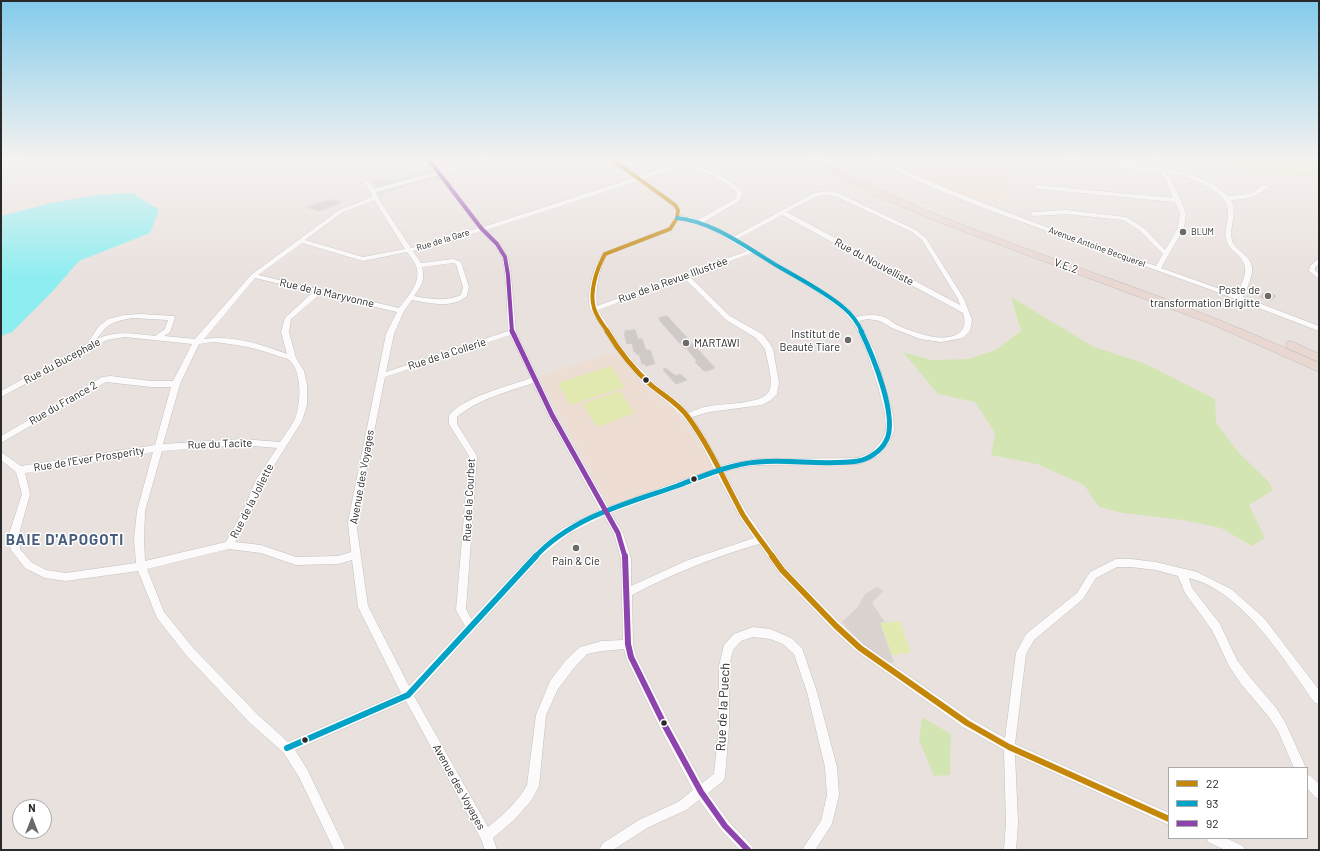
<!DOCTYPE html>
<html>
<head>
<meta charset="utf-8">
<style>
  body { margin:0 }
  #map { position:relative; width:1320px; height:851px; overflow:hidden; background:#e9e1de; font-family:Barlow,sans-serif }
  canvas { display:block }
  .frame { position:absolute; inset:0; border:2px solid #292929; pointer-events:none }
  .legend { position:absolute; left:1168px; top:767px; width:140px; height:72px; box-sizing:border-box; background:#fff; border:1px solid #a9a9a9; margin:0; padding:5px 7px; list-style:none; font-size:12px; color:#292929 }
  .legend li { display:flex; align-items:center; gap:8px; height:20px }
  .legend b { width:20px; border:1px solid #a9a9a9 }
  .north { position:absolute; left:12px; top:799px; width:40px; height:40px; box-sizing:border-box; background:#fff; border:1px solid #a9a9a9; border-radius:50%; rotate:0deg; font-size:11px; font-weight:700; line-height:16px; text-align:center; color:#292929 }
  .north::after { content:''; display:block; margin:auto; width:14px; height:18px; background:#6c6968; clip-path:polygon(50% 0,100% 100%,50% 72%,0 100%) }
</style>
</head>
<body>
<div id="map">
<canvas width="1320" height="851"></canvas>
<div class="frame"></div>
<ul class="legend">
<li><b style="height:5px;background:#c4870a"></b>22</li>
<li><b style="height:5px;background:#02a3c6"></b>93</li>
<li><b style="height:5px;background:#8e44ad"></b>92</li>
</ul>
<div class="north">N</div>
</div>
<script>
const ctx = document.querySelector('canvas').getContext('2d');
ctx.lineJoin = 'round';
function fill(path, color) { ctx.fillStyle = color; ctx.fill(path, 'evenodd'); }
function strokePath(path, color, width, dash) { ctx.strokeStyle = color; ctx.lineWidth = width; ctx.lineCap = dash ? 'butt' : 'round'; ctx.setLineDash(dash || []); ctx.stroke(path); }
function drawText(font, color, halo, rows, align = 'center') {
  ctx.font = font + ' Barlow,sans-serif'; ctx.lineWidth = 3; ctx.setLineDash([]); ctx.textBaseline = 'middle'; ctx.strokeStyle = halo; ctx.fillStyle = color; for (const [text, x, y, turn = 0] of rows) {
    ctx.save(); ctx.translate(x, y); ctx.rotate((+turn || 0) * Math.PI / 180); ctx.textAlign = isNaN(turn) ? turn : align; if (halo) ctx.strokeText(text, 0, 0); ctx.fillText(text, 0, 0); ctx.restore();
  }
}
fill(new Path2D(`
  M886,160H1004L1008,199L984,202L920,178Z
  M608,354L619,355L646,389L675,410L707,456L714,469L610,507L539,377Z`), '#edddd2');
fill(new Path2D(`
  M1233,160H1319V177L1252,174Z
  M1011,297L1094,347L1146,364L1215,399L1216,423L1240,454L1268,481L1273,490L1249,505L1265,538L1252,546L1221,528L1183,520L1123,513L1099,507L1084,485L1037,464L991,455L995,433L975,402L938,394L903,352L931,360L969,359L995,350L1021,331Z
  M922,717L951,734L950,775L934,776L919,740Z`), '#d4e5b4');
fill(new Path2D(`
  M611,366L625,387L570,405L558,383Z
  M620,391L635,413L597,427L582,404Z
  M900,621L911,653L891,655L880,623Z`), '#e2e9b1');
fill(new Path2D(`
  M436,168L440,173L377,189L371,181L385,177L388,181Z
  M438,175L440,176L443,180L436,181L433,179L385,192L384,195L380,197L378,194L380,191Z
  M877,587L883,591L872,603L885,622L880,623L894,662L888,663L863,645L842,622L857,608L865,594Z`), '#d9d2ce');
fill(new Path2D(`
  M133,193L159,210L150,233L79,261L51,293L12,332L1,336V216L51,203L98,195Z`), '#8dedf0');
const building = new Path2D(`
  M330,200L342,202L320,211L306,207Z
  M1267,291L1276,296L1270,301L1260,297Z
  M667,316L715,368L707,371H704L695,362L697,361L686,348H684L659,320H660L659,318Z
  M635,330L638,339H642L646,350H650L655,364L646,366L645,364H642L639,354L637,355L636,352H634L632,343L627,344L624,333H626L625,331Z
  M665,368L676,376L680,374L687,380L676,384L663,370Z`);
fill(building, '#cfcac8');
strokePath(building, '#d3cdca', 1);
const minor = new Path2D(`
  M13,160H21L1,168V164Z
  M426,160H432L440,171L479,160H488L442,174L483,227L634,178L610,160H616L639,176C673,166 684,158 717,175C727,179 736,185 743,193L739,201L704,222L719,229L733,237L814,193L826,191L838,193L916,230L926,238L964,299L972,320L970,331L963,338L941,342L920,339L892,328L880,321L868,319L859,321L875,352L893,414L894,430L889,443L878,456L859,464L758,465L733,469L724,472L747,513L785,567L840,623L864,645L971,719L1005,738L1016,653L1026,634L1077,593L1090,572L1116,559H1131L1156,562L1197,572L1231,589L1264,618L1319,690V704L1315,703C1284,660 1243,591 1189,578L1192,588L1220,624L1237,660L1249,676L1277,709L1286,724L1306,768H1294L1278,731L1269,717L1241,684L1229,666L1212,630L1185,593L1178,576L1156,570L1131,567H1117L1096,578L1083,599L1034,640L1026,654L1015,744L1169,813V825L1015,755L1018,823L1016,850H1004L1006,823L1004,750L963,727L856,651L832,629L779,573L759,544C714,557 672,574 632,595L633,644L636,656L669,722L702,783L714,774L719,727V666L724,645L734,634L753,627L770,629L791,638L802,648L803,651L817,692L837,767L839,795L832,824L815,850H802L821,821L827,795L825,767L807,692L794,654L783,644L770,639L753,637L741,641L733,650L729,666V727L725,777L723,781L708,793L729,822L752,846L754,850H740L721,830L699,800L686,810L647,828L613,850H599L603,843L639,820L678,802L693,790L661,730L627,660L624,649L602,651L587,654L574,668L558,689L546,715L539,786L537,790L531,801L514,820L493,838L497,850H485L481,839L406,701L295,750L307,769L346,850H334L299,777L283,752L250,723L186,655L157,618L138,571L66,581L45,578L25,568L11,550L9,534L22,494L16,472L1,460V452L21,466L155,445L171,387H151L106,382L1,443V436L102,377L111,376L151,381H173L192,344L125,337L107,340L1,397V391L87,344L99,326L108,319L124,315L141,314L174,316L175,318L170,332L164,336L195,339L251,275L339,210L372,197L370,191L364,182L365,181H369L374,189L435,172ZM685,167C703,169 725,180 737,193L735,199L698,220L690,217L680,216L681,210L677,204L643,179L675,168ZM438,175L478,228L436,242L411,248L378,198L376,192ZM638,181L673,206C677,214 672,221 668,228L603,253C594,265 586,293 590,308C592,314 597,319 600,324C613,347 628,369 648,387C660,397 672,405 683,417C696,432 705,451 714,469L608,507L556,415L516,332L511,275L508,257L499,243L486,230ZM826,195L835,196L912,232L922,240L958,299L960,305L787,212L817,196ZM374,200L405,249L363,257L305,240L343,212ZM782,215L963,313C965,319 966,327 960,332C945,345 913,332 897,325C893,323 889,319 884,317C874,314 865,315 856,317L846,306L820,289L737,239ZM679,220C704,222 726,238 747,251L597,306C595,289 599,269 607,255L672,230ZM481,231C488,239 496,246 501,255C507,268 507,314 508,331L386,372L394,334L404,311L412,300C428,303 453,309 467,296L469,287L461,262L453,259L421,263L413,251L440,244ZM302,243L363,261L407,252C410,256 414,261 416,266C422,282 408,296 399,308L258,275ZM752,253L816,291L842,310L855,325L867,352L879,390L885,414L886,430L882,440L872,452L858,458L758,459L732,463L721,466L704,435L692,417L709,412L762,405L771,400L777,394L779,383L773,349L768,341L762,334L730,316L689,276ZM453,263L456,264L463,287L461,295C446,302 430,299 414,296C422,285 425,281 422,267ZM255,278L313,292L285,318L281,332L287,354C261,344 231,335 204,339ZM684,278L726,320L756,338L765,349C767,360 773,379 770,389C766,405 723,403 710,406C702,407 695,410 689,413L678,401L654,383L633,361L620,345L598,310ZM320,294L397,312L386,334L348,522L351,552L338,556L296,557L261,545L235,542L251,512L263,483L302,421L307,405V385L304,371L296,358L289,332L291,319ZM133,318L168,320L165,329L155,336C136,334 116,330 97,339C107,323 115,321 133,318ZM510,335L531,378C509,386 462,397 449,416V424L469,456L456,610L465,626L409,686L368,606L356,522L385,377ZM212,342C235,344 257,348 278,356C281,357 287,358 289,360C303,371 301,407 294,421C290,428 285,435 280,442L242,439L163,444L180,384L199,344ZM533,383L548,415L600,510L563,528L537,549L471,619L466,609L477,456L457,424V417C478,399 507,392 533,383ZM242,445L277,448L256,480L243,511L226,542L145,561L144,539L145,511L162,451ZM153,452L137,511L134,539L136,563L66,573L46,570L31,562L20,549L19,534L30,494L25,473ZM717,475L741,519L754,538L688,560L631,586V559L623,533L611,513ZM604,516L614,534L621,559L623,640L602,641L580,647L566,660L550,681L536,715L527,785C518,802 503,815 488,827L414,696L543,555L569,534ZM229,549L261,553L296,565L338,564L352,560L358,607L401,693L288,742L258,715L194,649L164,612L147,569Z
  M873,160H880C971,200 1063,234 1156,266L1163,254L1139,230L1123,220L1066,214L1033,216L1030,214L1033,212L1066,210L1126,217L1144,228L1165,250L1178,228L1180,213L1175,202L1038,189L1035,187L1038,185L1173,198L1165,179L1159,172L1063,162L1060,160H1078L1156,168L1149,160H1155L1162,169C1185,171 1212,180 1228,196L1250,194L1263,185H1267L1268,186C1258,198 1245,199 1231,200C1239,213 1227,229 1233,243C1238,252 1250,255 1252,267C1253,277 1247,288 1243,297L1319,326V331L1206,288L983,208L928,186ZM1165,172C1183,174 1226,189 1228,209C1229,220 1223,232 1227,242C1229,247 1233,250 1237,254C1252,268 1243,279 1237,295L1161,268L1184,228L1186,213L1171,179Z
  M1319,258V264L1315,267V270L1319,274V279L1309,271L1310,266Z
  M1307,774L1311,776L1319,784V799L1315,797L1307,788Z
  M1206,838H1226L1243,846L1245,850H1225L1208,842Z`);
const highway = new Path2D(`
  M810,160H820C929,219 1047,255 1163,298C1216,318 1268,340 1319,363V372L1209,323L936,221L874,195Z
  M1291,341L1319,354V362L1287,348L1286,345L1287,342Z`);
strokePath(minor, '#c1c0c0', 1);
strokePath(highway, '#c0bebc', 1);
fill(minor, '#fcfafa');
fill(highway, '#e9d7d2');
strokePath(new Path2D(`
  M608,332C603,325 596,316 594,308C589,292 597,268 605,254L670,229L677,218L678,210L675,205L613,160`), '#c4870a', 4);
strokePath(new Path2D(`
  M607,331C619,351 634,370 651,385C664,396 678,403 688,417C710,447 725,482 743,515C752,529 763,543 773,557`), '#c4870a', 5);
strokePath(new Path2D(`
  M772,556L782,570L836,626L860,648L967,723L1009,747L1169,819`), '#c4870a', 6);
strokePath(new Path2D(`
  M677,218C713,221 750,250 781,268C802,280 825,292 844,308C851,314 858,323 862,332`), '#02a3c6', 4);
strokePath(new Path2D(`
  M535,557C572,517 628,503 677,486C703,476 730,464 758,462C791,459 825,466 858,461C869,459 881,451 886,441C899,418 872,354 861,331`), '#02a3c6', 5);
strokePath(new Path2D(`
  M287,748L408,695L536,556`), '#02a3c6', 6);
strokePath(new Path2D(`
  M429,160L481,228L497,244L505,257L508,275L512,332`), '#8e44ad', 4);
strokePath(new Path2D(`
  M512,331L552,415L618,533L625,557`), '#8e44ad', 5);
strokePath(new Path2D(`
  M625,556L628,644L631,657L665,726L701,792L725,826L748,850`), '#8e44ad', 6);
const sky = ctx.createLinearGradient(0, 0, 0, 279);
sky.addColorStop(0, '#83cbeb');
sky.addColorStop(0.57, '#f5f2f0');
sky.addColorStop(1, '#f5f2f000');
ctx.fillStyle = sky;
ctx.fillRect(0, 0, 1320, 279);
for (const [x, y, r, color] of [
  [1183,232,4,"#6c6968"],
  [1268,296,4,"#6c6968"],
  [848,340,4,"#6c6968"],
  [686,343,4,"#6c6968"],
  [646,380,3.5,"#292929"],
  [694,479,3.5,"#292929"],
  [576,548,4,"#6c6968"],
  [664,723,3.5,"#292929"],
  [305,740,3.5,"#292929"]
]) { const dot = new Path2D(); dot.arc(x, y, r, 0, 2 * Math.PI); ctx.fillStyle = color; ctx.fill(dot); strokePath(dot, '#fff', 1.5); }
drawText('9px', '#292929', '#fff', [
  ["BLUM",1191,232]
], 'left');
drawText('9px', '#292929', '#fff', [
  ["Rue de la Gare",443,240,-17],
  ["Avenue Antoine Becquerel",1097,247,20]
]);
drawText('11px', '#292929', '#fff', [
  ["Rue du Nouvelliste",874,262,28],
  ["V.E.2",1066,266,20],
  ["Rue de la Revue Illustrée",673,280,-20],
  ["Rue de la Maryvonne",327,293,13],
  ["Rue de la Collerie",447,354,-18],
  ["Rue du Bucephale",62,361,-28],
  ["Rue du France 2",63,403,-30],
  ["Rue du Tacite",220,444,-2],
  ["Rue de l'Ever Prosperity",89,459,-9],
  ["Avenue des Voyages",362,477,-80],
  ["Rue de la Courbet",469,500,-87],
  ["Rue de la Joliette",252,501,-63],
  ["Avenue des Voyages",459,787,61]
]);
drawText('11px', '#292929', '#fff', [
  ["Poste de",1260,290],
  ["transformation Brigitte",1260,303],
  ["Institut de",840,334],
  ["Beauté Tiare",840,347],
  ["MARTAWI",694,343,"left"],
  ["Pain & Cie",576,561,"center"]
], 'right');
drawText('13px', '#292929', '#fff', [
  ["Rue de la Puech",723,707,-87]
]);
ctx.letterSpacing = '1px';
drawText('bold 15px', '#475d7d', '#fff', [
  ["BAIE D'APOGOTI",65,540]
]);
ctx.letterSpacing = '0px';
</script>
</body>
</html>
